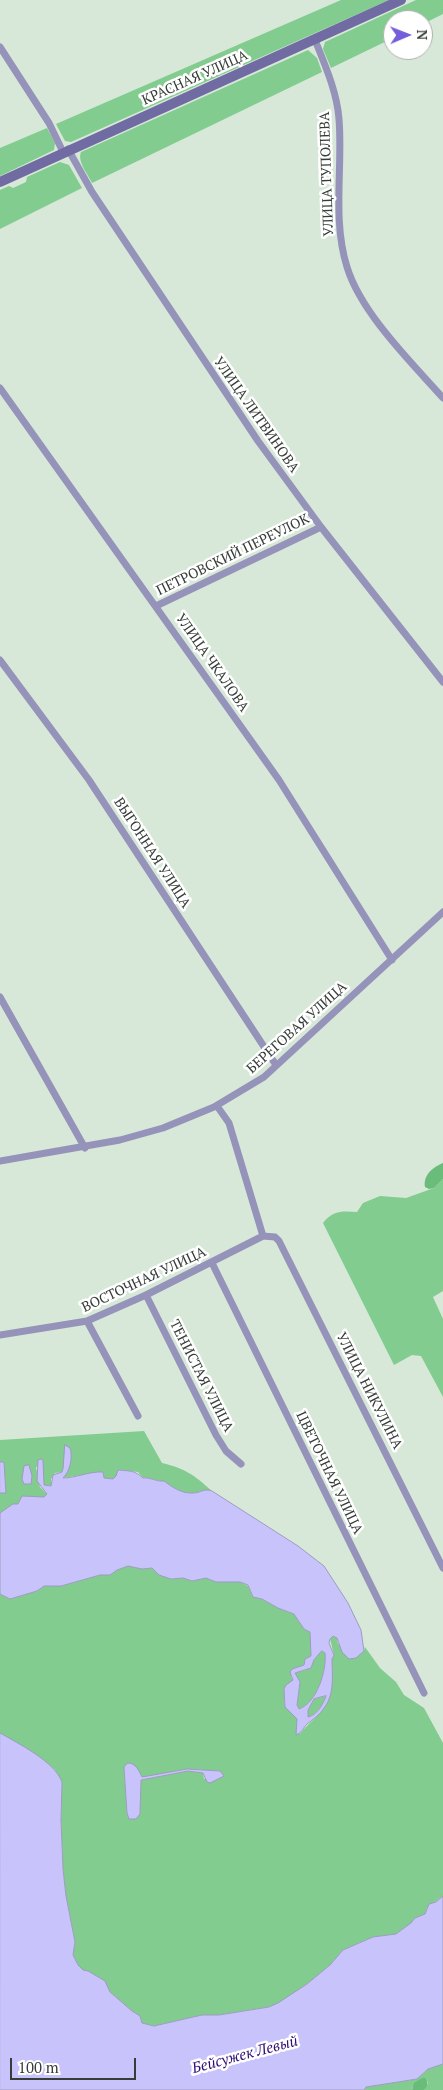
<!DOCTYPE html>
<html>
<head>
<meta charset="utf-8">
<style>
  body { margin:0 }
  #map { position:relative; width:443px; height:2090px; overflow:hidden; background:#d7e8d9; font-family:"PT Serif",serif }
  canvas { display:block }
  .north { position:absolute; left:383px; top:10px; width:50px; height:50px; box-sizing:border-box; background:#fff; border:1px solid #afb1af; border-radius:50%; rotate:89deg; font-size:14px; font-weight:700; line-height:20px; text-align:center; color:#363d37 }
  .north::after { content:''; display:block; margin:auto; width:18px; height:22px; background:#755ed9; clip-path:polygon(50% 0,100% 100%,50% 72%,0 100%) }
  .scale { position:absolute; left:10px; top:2058px; width:126px; height:22px; box-sizing:border-box; border:2px solid #363d37; border-top:0; padding-left:6px; font-size:15px; line-height:18px; white-space:nowrap; color:#363d37; -webkit-text-stroke:4px #fff; paint-order:stroke }
</style>
</head>
<body>
<div id="map">
<canvas width="443" height="2090"></canvas>
<div class="north">N</div>
<div class="scale">100 m</div>
</div>
<script>
const ctx = document.querySelector('canvas').getContext('2d');
ctx.lineJoin = 'round';
function fill(path, color) { ctx.fillStyle = color; ctx.fill(path, 'evenodd'); }
function strokePath(path, color, width, dash) { ctx.strokeStyle = color; ctx.lineWidth = width; ctx.lineCap = dash ? 'butt' : 'round'; ctx.setLineDash(dash || []); ctx.stroke(path); }
function drawText(font, color, halo, rows, align = 'center') {
  ctx.font = font + ' "PT Serif",serif'; ctx.lineWidth = 5; ctx.setLineDash([]); ctx.textBaseline = 'middle'; ctx.strokeStyle = halo; ctx.fillStyle = color; for (const [text, x, y, turn = 0] of rows) {
    ctx.save(); ctx.translate(x, y); ctx.rotate((+turn || 0) * Math.PI / 180); ctx.textAlign = isNaN(turn) ? turn : align; if (halo) ctx.strokeText(text, 0, 0); ctx.fillText(text, 0, 0); ctx.restore();
  }
}
fill(new Path2D(`
  M341,0H389L71,142L65,141L56,124Z
  M416,0H443V14L423,24V20H393V38L331,68L323,49L325,42Z
  M308,50L317,58L322,72L92,183C88,174 77,162 81,152Z
  M47,128L55,143L54,150L0,176V148Z
  M60,162L69,165L82,188L0,229V190L9,186L13,188L26,182L27,177Z
  M443,1179V1291L433,1297L443,1319V1397L421,1356L412,1355L394,1365L323,1223C333,1210 342,1211 357,1212L363,1203L380,1196L406,1198L434,1188Z
  M144,1431L162,1463C186,1469 193,1474 212,1491C203,1488 201,1493 193,1493C182,1494 172,1487 164,1481C157,1482 150,1477 143,1478L138,1472L118,1470L116,1476L113,1479L104,1478L103,1472L62,1478C70,1471 73,1458 70,1448L62,1472L55,1473L51,1479L52,1486L44,1485L42,1466L36,1467L40,1487L47,1494L44,1497L21,1499L18,1504H13L0,1513V1440Z
  M128,1566L142,1569L152,1568L159,1575L171,1579L183,1578L192,1581L206,1578L216,1582H240L248,1586L253,1597L262,1599L278,1608L294,1614L304,1629L310,1632L313,1652C309,1663 298,1668 291,1677L293,1680L284,1696L285,1707L297,1719L300,1734C305,1727 310,1723 316,1717C334,1699 332,1681 332,1658L334,1655L330,1639L333,1636L337,1638L338,1644L364,1651L365,1647L380,1668L396,1682L404,1695L424,1708L443,1743V1896L427,1908L425,1914L415,1918L411,1923L396,1934L373,1937L343,1950L330,1965L307,1984L278,2004L268,2007L219,2015H202L154,2026L142,2023L140,2016L132,2011L110,1992L104,1981L88,1971L83,1970L78,1965L73,1955L75,1942L66,1896L63,1869L61,1820L62,1782L55,1770L45,1761L0,1733V1594L10,1599L37,1591L44,1585L61,1586L100,1575H110L117,1570ZM128,1764L142,1778L187,1769L220,1771L204,1779L203,1773L188,1771L141,1780V1788L130,1819L127,1813L124,1768Z
  M322,1651L325,1653C327,1670 317,1703 299,1709L297,1705L300,1682L295,1673L306,1670L319,1652Z
  M326,1696C323,1705 317,1715 307,1717L308,1710L314,1699Z
  M443,2064V2090H424L428,2083L426,2078H422L412,2088V2090H364L366,2087L417,2079L428,2069Z`), '#81cc8e');
fill(new Path2D(`
  M443,1163V1179L434,1188L429,1189L425,1187C423,1175 433,1167 443,1163Z
  M422,2078H426C428,2083 428,2086 424,2090H412L414,2083Z`), '#69bc79');
const water = new Path2D(`
  M65,1445L70,1448C73,1458 70,1471 63,1478C76,1478 90,1471 103,1472L104,1478L113,1479L116,1476L118,1470C128,1471 135,1470 143,1478C150,1477 157,1482 164,1481C172,1487 182,1494 193,1493C201,1493 203,1488 212,1491L298,1546L324,1566L348,1603L361,1630L364,1651L356,1658L349,1659L342,1652L337,1638L333,1636L330,1639L329,1643L334,1655L332,1659C332,1675 335,1694 324,1708C320,1715 313,1719 307,1724C303,1728 302,1733 296,1735L297,1719L285,1707L284,1689L286,1685L293,1680L290,1672L292,1669L304,1665L305,1659L311,1656L310,1632L304,1629L294,1614L278,1608L262,1599L253,1597L248,1585L240,1582H216L206,1578L192,1581L183,1578L171,1579L159,1575L152,1568L142,1569L128,1566L117,1570L110,1575H100L61,1586H44L37,1591L10,1599L0,1594V1513L13,1504H18L22,1496L44,1497L47,1494L37,1481L38,1460L41,1459L43,1460L44,1485L51,1486L53,1475L62,1472L63,1469ZM322,1651L325,1653C327,1670 317,1703 299,1709L297,1705L300,1682L295,1673L311,1668L314,1660ZM326,1696C323,1705 317,1715 308,1717V1710L314,1699Z
  M0,1462H4L6,1493H0Z
  M29,1465L32,1476L31,1484H24L22,1479L24,1466Z
  M0,1733C19,1744 54,1761 62,1782L61,1820L63,1869L66,1896L75,1942L73,1955L78,1965L83,1970L88,1971L105,1981L110,1992L132,2011L140,2016L142,2023L154,2026L202,2015H219L269,2007L278,2003L307,1984L330,1965L343,1950L373,1937L396,1934L411,1923L415,1918L425,1914L429,1904L436,1902L443,1896V2064L428,2069L417,2079L366,2087L364,2090H0Z
  M128,1763C136,1763 139,1771 142,1777L187,1769L220,1771L224,1776L210,1783L207,1782L203,1773L188,1771L141,1780L140,1814L136,1819H129L127,1813L124,1767Z`);
fill(water, '#c8c4fb');
strokePath(water, '#9c9cc0', 1);
strokePath(new Path2D(`
  M315,40C325,65 337,92 339,119C343,168 332,219 347,267C361,313 411,362 443,398
  M0,47L49,123L63,152
  M68,149L92,192L258,441L321,527L443,682
  M0,388L279,780L392,960
  M156,606L321,527
  M0,660L89,780L276,1065
  M0,997L85,1148
  M217,1106L229,1123L263,1236
  M0,1161L120,1140L163,1128L214,1107L264,1077L443,912
  M263,1236L275,1237L279,1241L443,1568
  M212,1263L424,1693
  M146,1295L216,1435L226,1451L241,1464
  M87,1321L138,1416
  M0,1335L87,1321L146,1295L263,1236`), '#9593b9', 7);
strokePath(new Path2D(`
  M0,182L401,0`), '#716ba3', 10);
drawText('14px', '#363d37', '#fff', [
  ["КРАСНАЯ УЛИЦА",195,78,-24],
  ["УЛИЦА ТУПОЛЕВА",327,174,-92],
  ["УЛИЦА ЛИТВИНОВА",256,415,55],
  ["ПЕТРОВСКИЙ ПЕРЕУЛОК",233,555,-26],
  ["УЛИЦА ЧКАЛОВА",212,663,55],
  ["ВЫГОННАЯ УЛИЦА",152,853,57],
  ["БЕРЕГОВАЯ УЛИЦА",297,1028,-42],
  ["ВОСТОЧНАЯ УЛИЦА",144,1280,-25],
  ["ТЕНИСТАЯ УЛИЦА",201,1376,63],
  ["УЛИЦА НИКУЛИНА",369,1391,63],
  ["ЦВЕТОЧНАЯ УЛИЦА",329,1473,64]
]);
drawText('italic 15px', '#310f77', '#fff', [
  ["Бейсужек Левый",245,2055,-15]
]);
</script>
</body>
</html>
